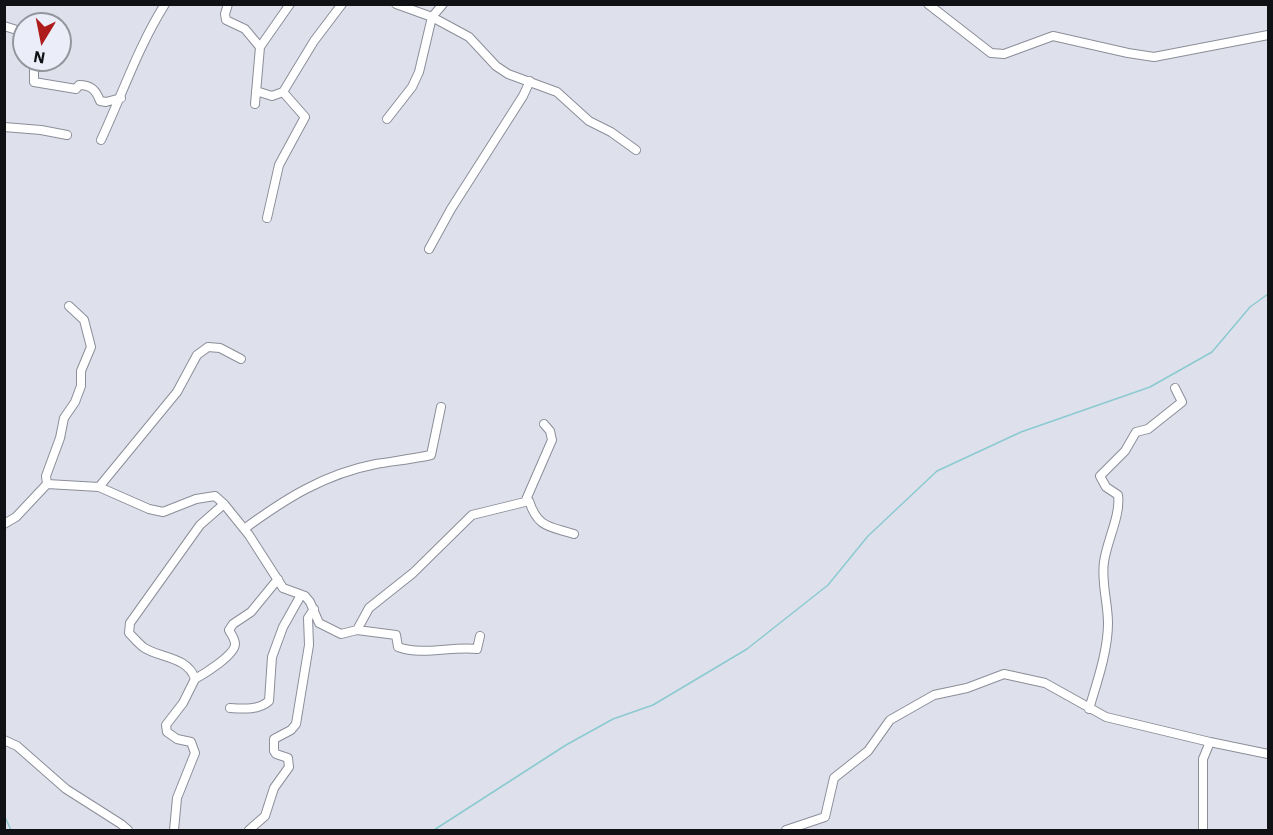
<!DOCTYPE html>
<html>
<head>
<meta charset="utf-8">
<style>
  body { margin:0 }
  #map { position:relative; width:1273px; height:835px; overflow:hidden; background:#dee1ec; font-family:"IBM Plex Sans",sans-serif }
  canvas { display:block }
  .frame { position:absolute; inset:0; border:6px solid #101114; pointer-events:none }
  .north { position:absolute; left:12px; top:12px; width:60px; height:60px; box-sizing:border-box; background:#ebeef9; border:2px solid #93969d; border-radius:50%; rotate:190deg; font-size:16px; font-weight:700; line-height:24px; text-align:center; color:#101114 }
  .north::after { content:''; display:block; margin:auto; width:21px; height:27px; background:#ad1c1b; clip-path:polygon(50% 0,100% 100%,50% 72%,0 100%) }
</style>
</head>
<body>
<div id="map">
<canvas width="1273" height="835"></canvas>
<div class="frame"></div>
<div class="north">N</div>
</div>
<script>
const ctx = document.querySelector('canvas').getContext('2d');
ctx.lineJoin = 'round';
function strokePath(path, color, width, dash) { ctx.strokeStyle = color; ctx.lineWidth = width; ctx.lineCap = dash ? 'butt' : 'round'; ctx.setLineDash(dash || []); ctx.stroke(path); }
strokePath(new Path2D(`
  M4,815L11,830
  M434,830L566,745L613,719L653,705L747,649L828,585L868,536L937,471L1021,432L1150,387L1212,352L1250,307L1268,294`), '#8bcad0', 1.5);
const minor = new Path2D(`
  M228,4L225,14L226,20L245,29L260,47
  M396,4L432,17L469,37L496,66L508,74L557,92L589,121L611,132L636,150
  M928,4L991,53L1004,54L1053,36L1128,53L1154,57L1268,35
  M4,26L20,31L24,36
  M34,60V82L76,89L79,85C91,85 96,90 100,101L106,102L121,98
  M256,91L272,96L283,92L314,41L342,4
  M255,104L260,47L290,4
  M387,119L412,87L419,72L432,17L443,4
  M4,127L41,130L67,135
  M101,140C122,95 138,47 165,4
  M267,218L279,165L305,117L283,92
  M429,249L451,209L523,96L530,81
  M47,484L46,476L60,438L64,418L75,402L81,386V371L91,347L84,320L69,306
  M99,487L177,392L197,355L208,347L220,348L241,359
  M525,502L552,440L550,431L544,424
  M4,524L16,517L47,484L99,487L149,509L163,512L196,499L215,496L224,504L249,535L283,588L305,596L310,602L319,623L341,634L357,630L396,635L398,647C423,656 451,646 477,649L480,636
  M244,529C285,499 324,474 376,464C394,461 413,459 431,455L441,407
  M357,630L369,608L413,573L472,515L529,501C538,528 549,526 574,534
  M195,679C204,674 235,655 235,644C235,639 231,634 229,630L233,624L251,612L278,579
  M230,708C244,709 259,710 269,701L272,657L283,627L301,595
  M1089,709C1097,682 1108,651 1108,623C1108,603 1101,582 1104,562C1107,540 1121,515 1118,495L1106,487L1100,476L1125,451L1136,432L1148,429L1182,402L1175,388
  M4,740L17,746L66,789L121,824L128,830
  M174,830L177,798L195,753L191,742L177,739L167,732L166,725L183,703L195,679C188,656 158,658 143,647C138,643 133,637 129,633L130,623L200,525L224,504
  M249,830L265,816L274,788L289,767L288,758L276,754L274,751V739L291,730L296,724L309,645L308,618L314,609
  M786,830L825,817L834,778L868,751L890,720L934,695L967,688L1004,674L1045,683L1106,717L1210,742L1268,754
  M1203,830V759L1210,742`);
strokePath(minor, '#8b8e98', 10);
strokePath(minor, '#fff', 8);
</script>
</body>
</html>
